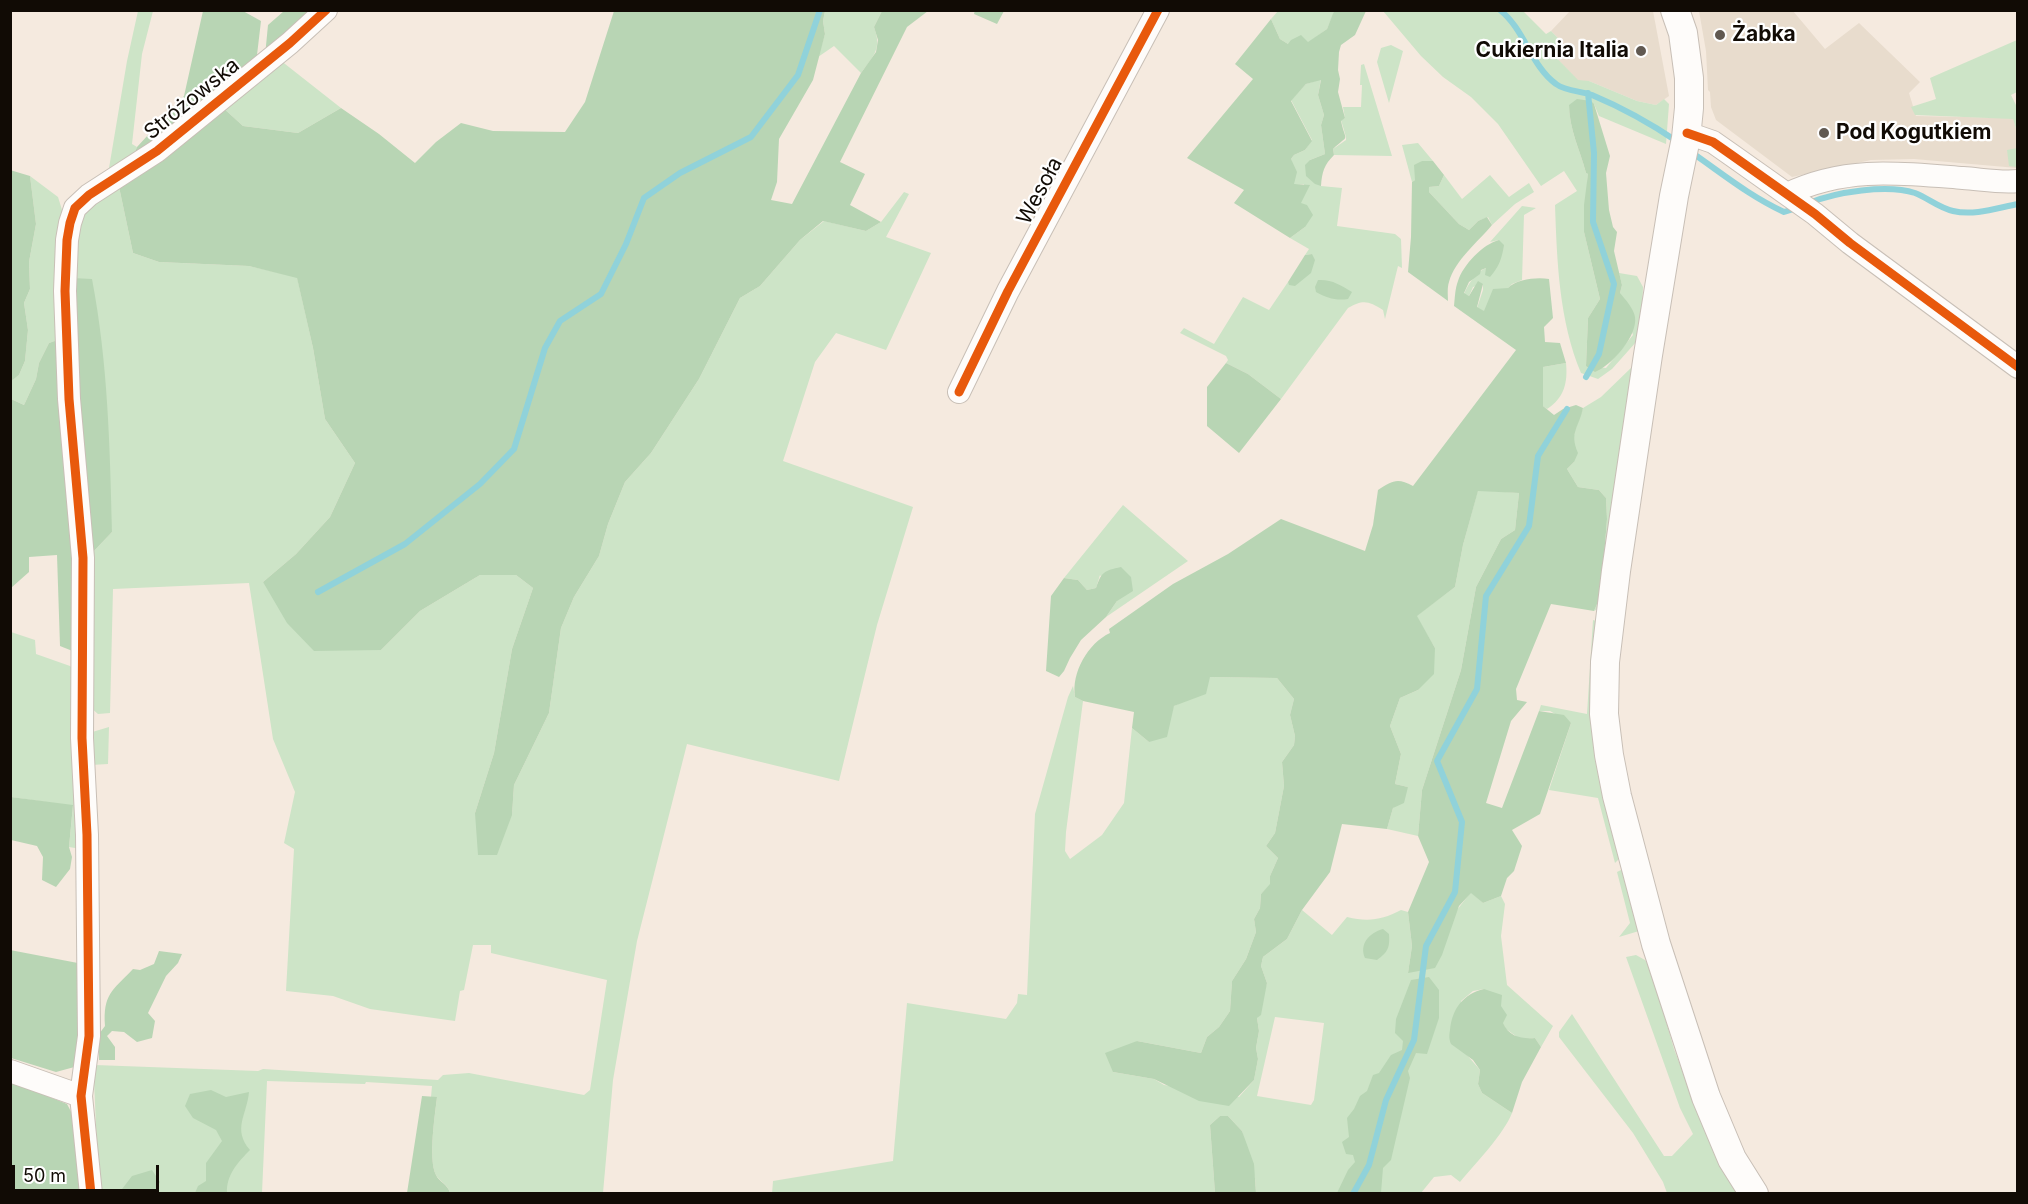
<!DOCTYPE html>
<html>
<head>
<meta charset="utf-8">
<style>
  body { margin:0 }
  #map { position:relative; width:2028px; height:1204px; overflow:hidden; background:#f5eadf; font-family:Inter,sans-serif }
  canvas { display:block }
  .frame { position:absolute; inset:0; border:12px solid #110b05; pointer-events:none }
  .scale { position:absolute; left:12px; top:1165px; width:147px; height:27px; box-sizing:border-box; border:3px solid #110b05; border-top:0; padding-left:8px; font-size:18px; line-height:21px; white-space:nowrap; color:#110b05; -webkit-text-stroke:4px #fff; paint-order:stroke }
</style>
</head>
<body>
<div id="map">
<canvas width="2028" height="1204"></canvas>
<div class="frame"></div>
<div class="scale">50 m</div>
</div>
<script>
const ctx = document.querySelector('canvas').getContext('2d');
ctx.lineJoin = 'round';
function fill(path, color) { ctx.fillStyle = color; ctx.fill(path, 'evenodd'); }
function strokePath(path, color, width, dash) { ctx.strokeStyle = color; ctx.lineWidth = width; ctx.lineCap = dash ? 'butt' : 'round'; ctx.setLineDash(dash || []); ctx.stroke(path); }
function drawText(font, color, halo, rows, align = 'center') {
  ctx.font = font + ' Inter,sans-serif'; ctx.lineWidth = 4.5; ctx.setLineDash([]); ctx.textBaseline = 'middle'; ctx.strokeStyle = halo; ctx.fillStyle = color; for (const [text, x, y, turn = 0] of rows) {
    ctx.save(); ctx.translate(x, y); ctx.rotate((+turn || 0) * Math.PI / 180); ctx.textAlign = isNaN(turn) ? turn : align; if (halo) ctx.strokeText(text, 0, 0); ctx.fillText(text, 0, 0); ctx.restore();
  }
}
fill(new Path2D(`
  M1570,11H1653L1669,96L1656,105L1637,101L1589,81H1578L1550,51L1561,41L1551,31Z
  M1699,11H1793L1825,49L1859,23L1920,82L1909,93L1916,116L2013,118L2017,132V168L1914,159L1871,160L1792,177L1716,120L1711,107L1710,92L1708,90L1706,51Z`), '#e8dccd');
fill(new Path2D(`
  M1331,10L1334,13L1327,29L1308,43L1288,44L1280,39L1271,19L1278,11Z
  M138,11H153L142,54L132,144L137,147L131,161L108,174L127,61Z
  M825,11H882L874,27C882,49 874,55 861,73L834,46L818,57L825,34L823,21Z
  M1383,11H1523L1546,34L1551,31L1561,41L1550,51L1578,80L1589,81L1637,101L1656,105L1664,99L1669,104L1666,144L1599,116L1594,104L1569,105C1569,129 1580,150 1586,173L1588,174L1584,232L1600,299L1588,318L1586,366L1606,368L1633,335L1620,293L1622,285L1619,273L1637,276L1643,287L1642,312L1637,341L1612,369L1598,379L1581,373C1559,320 1557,262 1555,205L1577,191L1564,171L1541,186L1498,124L1471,97L1443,77L1421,56Z
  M2017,40V92L2011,95L2017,107V132L2013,119L1915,115L1911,107L1936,99L1930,78Z
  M1391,45L1403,51L1389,103L1377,62L1381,48Z
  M280,60L341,108L298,133L243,126L221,106Z
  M1364,64L1392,156L1334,155L1333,149L1346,140V137L1341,120L1345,118L1343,107H1361L1362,85H1360L1361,65Z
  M1321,79L1318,95L1324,115L1321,125L1325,154L1310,160L1321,186L1342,188L1337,226L1395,234L1401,239L1402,268L1398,266L1385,319L1383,310C1369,301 1363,299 1348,308L1281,399L1248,374L1226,363L1228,360L1226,356L1180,333L1184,328L1214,344L1243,297L1269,310L1288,282L1290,285L1312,254L1305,255L1309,249L1290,238L1305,227L1300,203L1304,184L1294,185L1291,159L1294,155L1305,150L1312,140L1291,100L1306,84Z
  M1418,143L1433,161H1422L1415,180L1412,182L1402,145Z
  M2017,148V167L2009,166L2007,150Z
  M1444,175L1462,199L1490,175L1509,197L1529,183L1534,192L1515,204L1492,225L1488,217L1478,221L1469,230L1459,224L1429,192V187L1439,186Z
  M30,176L58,197L63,213L64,338L49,343L39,363L36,379L24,405L11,399L10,381L19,375L25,361L28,330L24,303L30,289L29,262L36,224Z
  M118,182L133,253L159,262L249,266L297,277L313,348L325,419L355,463L330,517L296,554L263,582L381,650L420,611L480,575H516L533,588L512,649L494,753L475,813L512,815L514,785L549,713L561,628L574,597L599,556L608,524L625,482L651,453L699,379L740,298L760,286L800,240L824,221L866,231L881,222L904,192L909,194L886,237L931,253L886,350L836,333L815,362L783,461L913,507L877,625L839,781L687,744L637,941L613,1080L603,1193H450C448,1184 440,1182 436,1175C428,1159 435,1115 437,1097H431L432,1086L366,1082L365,1084L267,1081L262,1193H99L94,1081L95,1065L258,1071L263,1069L438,1080L443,1075L469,1073L584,1095L590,1090L607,980L491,953V945H473L464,990L460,991L455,1021L370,1009L333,996L286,991L294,849L284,843L295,792L273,739L249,583L113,589L110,713L98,714L90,707L91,585L94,551L112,532L72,278L79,207Z
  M1522,206L1536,208L1524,215L1522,280L1512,284L1485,312L1477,308L1483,290V284L1473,287L1469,296L1464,294C1468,284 1476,272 1486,268L1499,240L1490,242Z
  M1566,363C1568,383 1564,398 1547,409L1543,406V367Z
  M1633,366L1601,607L1594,611L1601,595L1607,519L1606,498L1599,490L1578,487L1567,469L1574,462L1573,441L1575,430L1583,408L1601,397Z
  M1478,490L1519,493L1515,530L1501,539L1476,587L1461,670L1422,790L1418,836L1387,829L1393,808L1408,787L1395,784L1401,754L1390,726L1400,698L1418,690L1435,648L1416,616L1455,587L1463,545Z
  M1123,505L1188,561L1106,617L1117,601L1100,575L1096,588L1087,590L1078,580L1064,578Z
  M1593,620L1599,622L1623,855L1615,863L1598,798L1549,790L1571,723L1550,711H1539L1541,705L1587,714Z
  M11,632L35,640L36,654L70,666L75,670L81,849L69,847L73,806L11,797Z
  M1210,677L1277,678L1294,699L1290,715L1295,736L1294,745L1282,762L1284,786L1275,833L1266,846L1278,858L1270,876L1271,884L1261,894L1260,908L1254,919L1256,932L1246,959L1232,981L1230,1011L1219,1027L1207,1037L1201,1053L1137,1041L1113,1072L1154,1079L1164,1085L1239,1097L1254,1080L1258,1059L1256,1048L1259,1031L1257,1018L1267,983L1261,966L1263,957L1287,939L1302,910L1332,935L1347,917C1368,922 1382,920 1401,910L1408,912L1412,946L1408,973L1471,892L1483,903L1501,896L1505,904L1501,936L1507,985L1553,1026L1541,1047L1535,1038L1520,1039L1506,1029L1484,989L1473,991L1461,1001L1467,1055L1480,1070L1478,1084L1482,1093L1512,1113C1504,1134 1475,1164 1460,1182L1451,1175L1434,1177L1421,1193H1256L1255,1178L1242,1131L1228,1116H1220L1210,1125L1215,1193L772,1194L773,1181L893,1161L907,1003L1006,1019L1017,1003L1018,994L1027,995L1035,814L1068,697L1073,686L1075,697L1083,701L1066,832L1065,851L1070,859L1102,835L1124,803L1132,728L1149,742L1174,706L1188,699ZM1275,1017L1324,1023L1314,1100L1311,1105L1257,1096Z
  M109,727L108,764L91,765L89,733Z
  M1621,870L1627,871L1639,931L1619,937L1630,923L1617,872Z
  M1636,955L1645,960L1651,969L1674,1049L1689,1088L1739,1193H1667L1663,1182L1633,1133L1559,1037V1032L1572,1014L1664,1156H1672L1693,1134L1680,1108L1626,957Z`), '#cde4c7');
fill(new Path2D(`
  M975,10H1004V11L997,24L974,14Z
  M203,11H243L261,21L257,55L252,68L131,161L137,147L184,96Z
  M284,11H321L265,56L268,25Z
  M614,11H825L823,21L825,34L813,80L779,139L777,182L771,200L792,204L861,73L876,52L878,40L874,27L882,11H928L907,27L840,162L865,174L850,205L881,222L866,231L823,221L800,240L760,286L740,298L699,379L651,453L625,482L608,524L599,556L574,597L561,628L549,713L514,785L512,815L497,855H478L475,813L494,753L512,649L533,588L516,575H480L420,611L381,650L314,651L287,623L263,582L296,554L330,517L355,463L325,419L313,348L297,278L249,266L159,262L133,253L118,182L221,106L243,126L298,133L341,108L379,134L415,163L436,142L461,123L493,131L565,132L585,102Z
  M1334,11H1366L1355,35L1341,45L1339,52L1338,70L1340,79L1338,92L1345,118L1341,121C1346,144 1350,133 1333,149L1334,155C1324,165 1322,172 1321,186L1315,184L1306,176L1305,165L1310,160L1325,154L1321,125L1324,115L1318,95L1321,80L1306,84L1291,101L1312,141L1305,150L1294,155L1291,159L1297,172L1294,184L1310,185L1301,203L1307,205L1313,215L1305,227L1290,238L1234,203L1244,190L1187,158L1253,79L1235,64L1271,19L1280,39L1288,44L1291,40L1301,35L1308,42L1327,29Z
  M1577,99L1591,101L1594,104L1610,156L1606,173L1609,210L1613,227L1617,232L1614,251L1622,285L1620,293C1625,299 1634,309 1635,317C1638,336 1611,366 1595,372L1586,366L1588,318L1600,299L1584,232V205L1588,174L1586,173C1580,150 1569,129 1569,105Z
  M1422,161H1433L1444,175L1439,186L1429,187V192L1459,224L1469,230L1478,221L1487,217L1492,225C1478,242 1455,260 1449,282C1447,288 1448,295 1448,301L1408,272L1411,237L1412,182L1415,180L1414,165Z
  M10,170L30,176L36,224L29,262L30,289L24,303L28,330L25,361L19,375L11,381Z
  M1499,240L1504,245C1502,258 1499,267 1490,277L1485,275L1486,268L1481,270L1480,274L1469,282L1464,293L1469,296L1478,281L1483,284L1477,307L1484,311L1493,289L1508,288C1517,279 1537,277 1549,279L1553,318L1544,327L1545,342L1560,343L1566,363L1543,367V406L1554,415L1563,409L1576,405L1583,408C1579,428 1569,432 1578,453L1574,462L1567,469L1578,487L1599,490L1606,498L1607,519L1601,595L1594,611L1551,604L1516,689L1517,700L1527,702L1511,721L1486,803L1502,808L1539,711L1564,715L1571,723L1540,814L1512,830L1522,846L1514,871L1507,878L1501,896L1483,903L1471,893L1459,906L1442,955L1435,968L1408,973L1412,946L1408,912L1429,862L1418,836L1422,790L1461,670L1476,587L1501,539L1515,530L1519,493L1478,491L1463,545L1455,587L1417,616L1435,648L1434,674L1418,690L1400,698L1390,726L1401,754L1395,784L1408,787L1404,803L1393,808L1387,829L1342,824L1330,872L1302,910L1287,939L1263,957L1261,966L1267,983L1261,1015L1257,1018L1259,1031L1256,1048L1258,1059L1254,1080L1229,1106L1199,1101L1154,1079L1113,1072L1105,1053L1137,1041L1201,1053L1207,1037L1219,1027L1230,1011L1232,981L1246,959L1256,932L1254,919L1260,908L1261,894L1270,884V876L1278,858L1266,846L1275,833L1284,786L1282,762L1294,745L1295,736L1290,715L1294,699L1277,678L1210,677L1206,694L1174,706L1167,737L1149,742L1132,728L1134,712L1083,701L1075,697C1071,673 1088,643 1110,633L1109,629L1173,584L1228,554L1281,519L1365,551L1373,525L1378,490C1392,481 1397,477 1413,486L1516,350L1454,306C1455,297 1455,289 1458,281C1463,265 1483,244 1499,240Z
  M1312,254L1315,260L1311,273L1295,286L1289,285L1288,282L1305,255Z
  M72,278L92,279C108,363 110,447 112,532L94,551L91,585L75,652L60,646L57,555L29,557V572L11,588V399L24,405L36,379L39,363L49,343L72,335Z
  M1318,280C1331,279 1341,285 1352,292L1348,299C1336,301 1327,298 1316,292L1315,287Z
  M1226,363L1248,374L1281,399L1239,453L1207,426V387Z
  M1121,567L1131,577L1133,591L1117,601L1106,617L1081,640L1070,658L1064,671L1059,677L1046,671L1051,596L1064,578L1078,580L1087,590L1096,588C1102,571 1104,571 1121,567Z
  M11,797L73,805L69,847L72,857L70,869L56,887L42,880L43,857L37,846L11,840Z
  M1383,929L1389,934C1390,948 1388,952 1377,960L1365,958C1359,944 1369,933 1383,929Z
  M10,950L83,964L78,1066L56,1072L11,1058Z
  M159,951L182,954L178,963L166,976L148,1013L155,1021L152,1038L137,1042L124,1032L112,1031L107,1036L115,1047V1060H99V1034L105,1026C103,994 112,991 133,969L140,970L154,964Z
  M1429,977L1439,990V1018L1427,1054L1416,1053L1408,1071L1410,1078L1391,1160L1383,1168L1381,1193H1337L1348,1170L1355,1162L1353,1155L1346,1154L1342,1142L1349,1137L1347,1118L1354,1109L1360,1096L1367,1091L1373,1075L1379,1073L1391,1055L1402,1050L1403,1041L1395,1033L1396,1019L1411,980Z
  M1484,989L1502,995L1501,1006L1507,1015L1503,1023C1509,1037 1522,1039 1535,1038L1541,1047L1522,1082L1512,1113L1482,1093L1478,1084L1480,1070L1473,1060L1451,1044C1449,1039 1449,1036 1450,1030C1452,1009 1463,994 1484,989Z
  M10,1081L67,1104L79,1127L86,1193H11Z
  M211,1090L226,1097L249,1092C247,1115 232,1129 250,1150C238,1162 226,1175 227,1193H195L198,1186L206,1181V1163L222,1141L216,1130L193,1118L185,1106L190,1094Z
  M422,1096L437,1097C435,1115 428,1159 436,1175C439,1182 448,1184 450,1193H407Z
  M1220,1116H1228L1242,1131L1254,1164L1256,1193H1215L1210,1125Z
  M152,1170L160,1182L154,1193H119L132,1176Z`), '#b8d5b4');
strokePath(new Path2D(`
  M1500,10C1525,30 1531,66 1556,84C1565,91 1581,91 1592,95C1623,108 1650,123 1678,142
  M1691,152C1723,174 1748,195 1784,212L1797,208
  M1809,203C1836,192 1887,184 1915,193C1928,198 1939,208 1953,211C1974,216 1997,208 2018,204
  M1586,377L1599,354L1614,284L1593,222L1594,153L1588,93
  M318,592L405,544L480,484L514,449L545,348L560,321L601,294L626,244L644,198L680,173L751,137L798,75L820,10
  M1353,1194L1369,1165L1386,1100L1414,1040L1426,946L1455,892L1462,822L1437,761L1477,689L1486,596L1529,526L1538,456L1567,409`), '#90d2da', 6);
const minor = new Path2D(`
  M1687,133L1713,142L1733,156L1815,214L1850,243L2018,367
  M1787,194C1846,166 1900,173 1963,178C1980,179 2000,183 2018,181
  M959,392L1008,291L1158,10
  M10,1071L81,1096
  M91,1194L81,1096L89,1036L87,835L82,738L83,558L69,399L65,291L67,240L70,223L75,208L89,195L157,151L290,43L326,10`);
const major = new Path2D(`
  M1675,10L1683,33L1689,78V108L1686,138L1674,196L1648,355L1616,571L1605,662L1604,714L1609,755L1617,796L1656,944L1706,1097L1732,1159L1754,1194`);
strokePath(minor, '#c8bfb6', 24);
strokePath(major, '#c8bfb6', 30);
strokePath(minor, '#fefcfa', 22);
strokePath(major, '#fefcfa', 28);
strokePath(new Path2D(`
  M1687,133L1713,142L1733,156L1815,214L1850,243L2018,367
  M959,392L1008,291L1158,10
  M91,1194L81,1096L89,1036L87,835L82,738L83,558L69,399L65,291L67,240L70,223L75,208L89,195L157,151L290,43L326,10`), '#e8590c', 9);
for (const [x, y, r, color] of [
  [1720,35,6,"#615951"],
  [1641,51,6,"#615951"],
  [1824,133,6,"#615951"]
]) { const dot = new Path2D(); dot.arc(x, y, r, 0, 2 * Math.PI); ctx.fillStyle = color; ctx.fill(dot); strokePath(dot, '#fff', 2); }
drawText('bold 21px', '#110b05', '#fff', [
  ["Żabka",1732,35],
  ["Cukiernia Italia",1629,51,"right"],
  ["Pod Kogutkiem",1836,133]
], 'left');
drawText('21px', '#110b05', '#fff', [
  ["Stróżowska",192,99,-39],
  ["Wesoła",1040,191,-62]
]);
</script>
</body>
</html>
